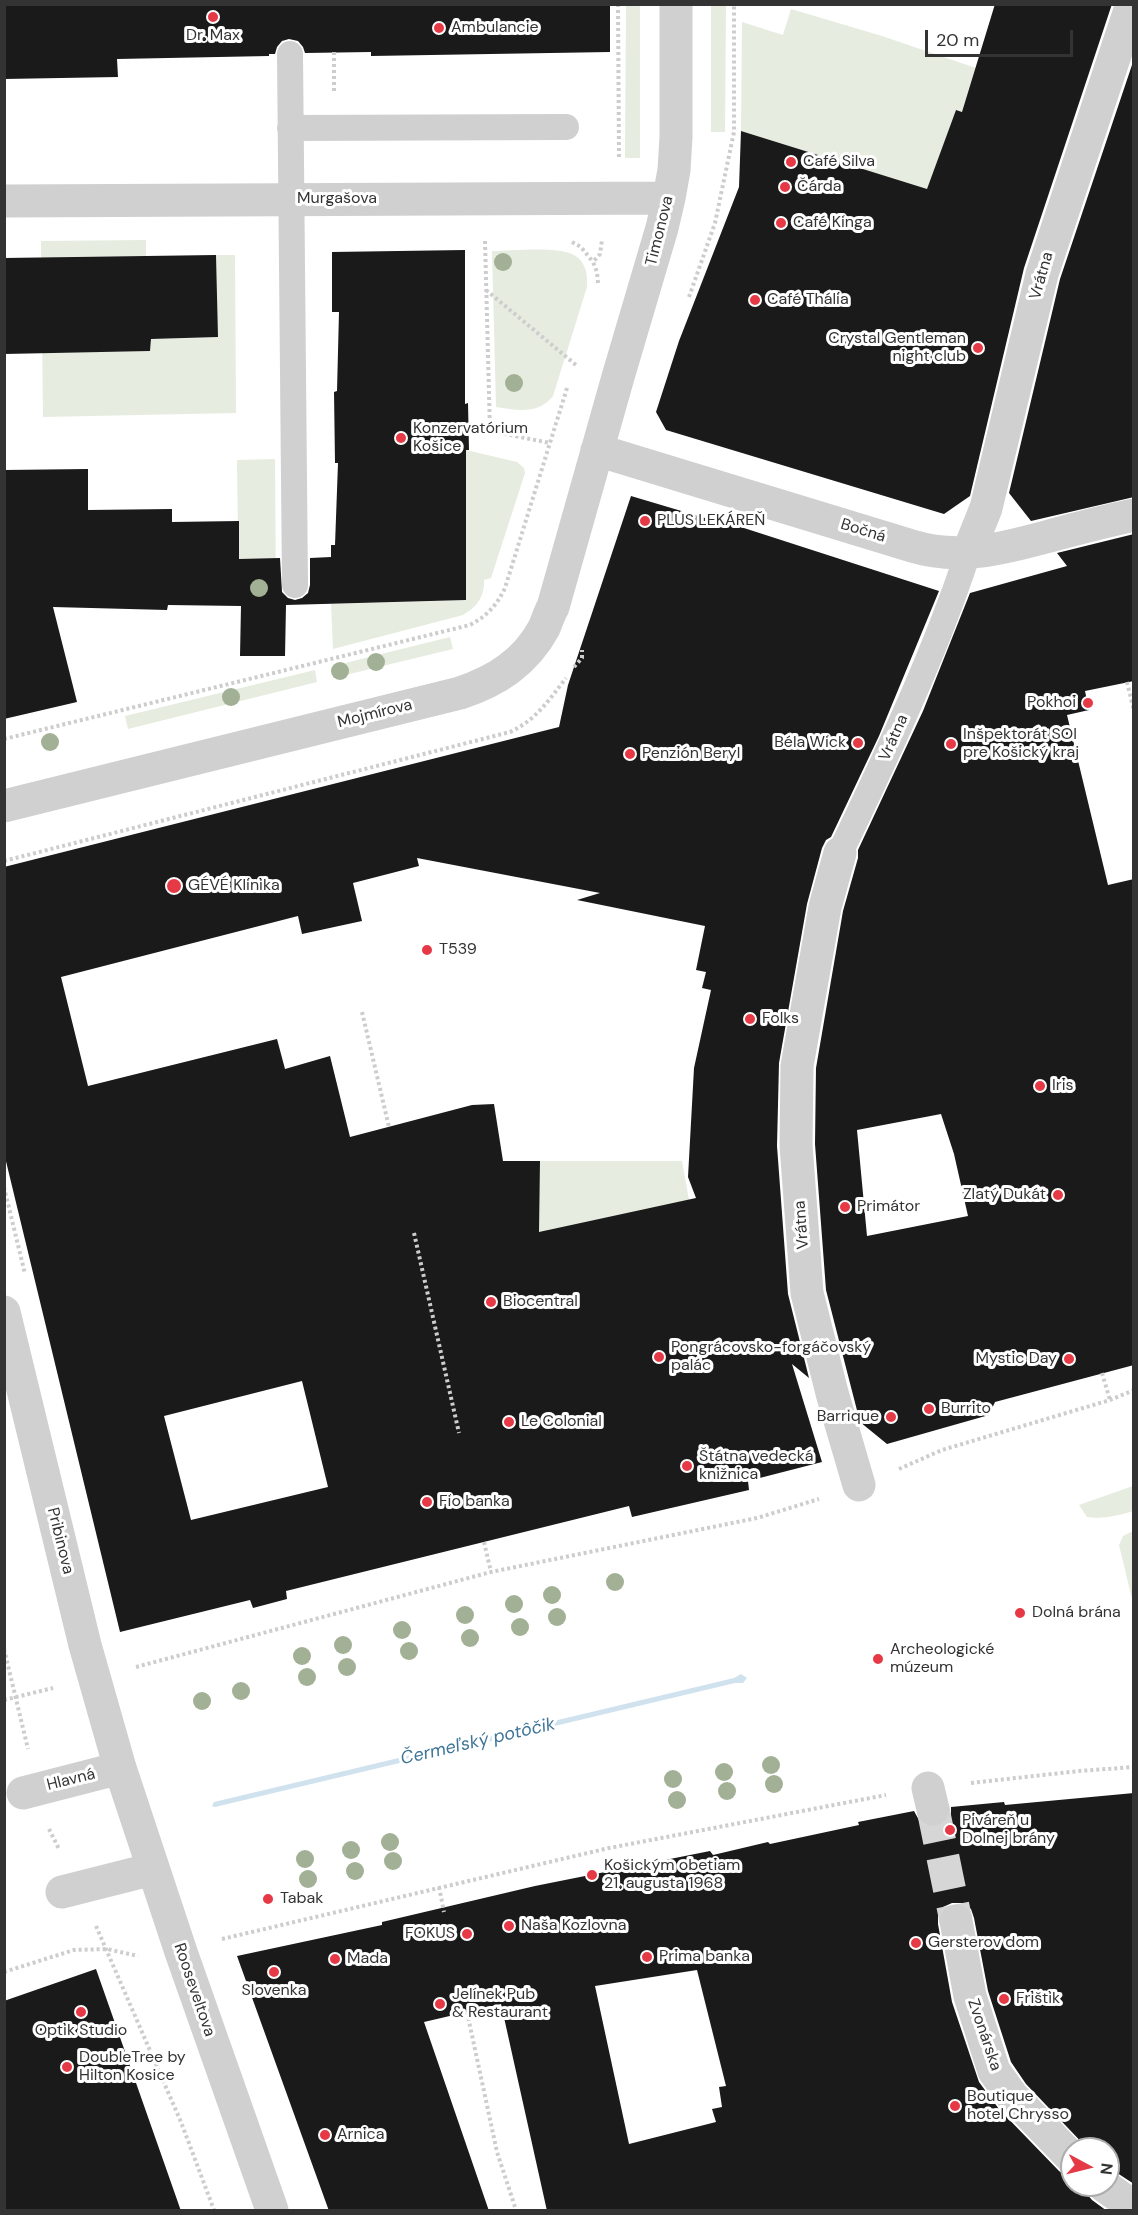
<!DOCTYPE html>
<html>
<head>
<meta charset="utf-8">
<style>
  body { margin:0 }
  #map { position:relative; width:1138px; height:2215px; overflow:hidden; background:#fff; font-family:"DM Sans",sans-serif }
  canvas { display:block }
  .frame { position:absolute; inset:0; border:6px solid #333; pointer-events:none }
  .north { position:absolute; left:1060px; top:2137px; width:60px; height:60px; box-sizing:border-box; background:#fff; border:2px solid #adadad; border-radius:50%; rotate:97deg; font-size:16px; font-weight:700; line-height:24px; text-align:center; color:#333 }
  .north::after { content:''; display:block; margin:auto; width:21px; height:27px; background:#e63946; clip-path:polygon(50% 0,100% 100%,50% 72%,0 100%) }
  .scale { position:absolute; left:925px; top:30px; width:148px; height:27px; box-sizing:border-box; border:3px solid #333; border-top:0; padding-left:8px; font-size:18px; line-height:21px; white-space:nowrap; color:#333; -webkit-text-stroke:4px #fff; paint-order:stroke }
</style>
</head>
<body>
<div id="map">
<canvas width="1138" height="2215"></canvas>
<div class="frame"></div>
<div class="north">N</div>
<div class="scale">20 m</div>
</div>
<script>
const ctx = document.querySelector('canvas').getContext('2d');
ctx.lineJoin = 'round';
function fill(path, color) { ctx.fillStyle = color; ctx.fill(path, 'evenodd'); }
function strokePath(path, color, width, dash) { ctx.strokeStyle = color; ctx.lineWidth = width; ctx.lineCap = dash ? 'butt' : 'round'; ctx.setLineDash(dash || []); ctx.stroke(path); }
function drawText(font, color, halo, rows, align = 'center') {
  ctx.font = font + ' "DM Sans",sans-serif'; ctx.lineWidth = 6; ctx.setLineDash([]); ctx.textBaseline = 'middle'; ctx.strokeStyle = halo; ctx.fillStyle = color; for (const [text, x, y, turn = 0] of rows) {
    ctx.save(); ctx.translate(x, y); ctx.rotate((+turn || 0) * Math.PI / 180); ctx.textAlign = isNaN(turn) ? turn : align; if (halo) ctx.strokeText(text, 0, 0); ctx.fillText(text, 0, 0); ctx.restore();
  }
}
fill(new Path2D(`
  M626,5H640V158H625Z
  M711,5H726L725,132H711Z
  M791,9L882,36L976,68L963,112L956,110L928,190L741,131L742,22L783,35Z
  M146,240V256L67,257L66,352L150,351L151,339L217,337L216,255H235L236,413L43,417L41,241Z
  M492,251C511,251 563,245 577,257C586,264 588,276 587,287L553,396C538,415 517,410 496,407Z
  M466,450L517,462L524,468L525,473L491,578L484,580C485,596 477,607 463,615L333,649L331,604L466,600Z
  M275,459L276,605L239,606L237,460Z
  M450,637L453,649L333,678V666Z
  M315,670L317,682L128,729L125,716Z
  M540,1161H682L689,1200L549,1230L548,1234L505,1238L539,1195Z
  M1133,1486V1511C1117,1516 1104,1519 1087,1517L1079,1505Z
  M1133,1531H1134L1133,1603L1119,1545L1123,1536Z`), '#e6ecdf');
fill(new Path2D(`
  M741,1674L747,1678L743,1683H735L215,1807L212,1806L214,1802L734,1678Z`), '#cfe2ee');
fill(new Path2D(`
  M4,4H610V52L371,56V52L305,53L303,47L298,41L289,39L282,41L277,47L275,54H269V56L117,59L118,77L4,79Z
  M995,4H1112L1024,268L970,496L944,514L666,430L656,412L679,341L739,187L741,131L927,189L956,110L962,112Z
  M1134,59V497L1031,521L1009,493L1060,279Z
  M465,250V404L468,403L469,450H466V600L286,605L285,656H240L241,606L168,605L167,610L53,607L77,702L4,719V470L88,469V510L172,509V522L239,521V559L280,558L282,592L288,598L295,600L302,598L308,593L310,585V558L331,557V545H335L338,463H335L334,392L337,391L339,312H332V252Z
  M216,255L218,337L151,339L150,351L4,354V258Z
  M631,496L715,521L713,518L939,591L879,736L831,837L826,840L822,848L807,904L779,1063L777,1146L788,1294L809,1378L792,1364L822,1462L748,1481L749,1490L632,1517L629,1506L286,1591L287,1599L253,1608L250,1600L120,1632L4,1153V867L559,727L568,685ZM417,858L600,893L577,900L705,926L696,970L706,972L702,988L711,990L694,1068L688,1177L696,1198L539,1232L540,1161H503L494,1104L472,1105L350,1137L330,1056L285,1069L277,1039L88,1086L61,977L298,916L302,934L362,921L353,883L419,866ZM302,1381L328,1487L191,1520L164,1416Z
  M1134,534V681L1085,691L1089,710L1067,715L1108,885L1134,879V1365L995,1402L989,1415L887,1444L860,1422L826,1290L815,1144L816,1068L843,911L858,858V850L923,711L970,593L1067,566L1057,553ZM941,1114L954,1154L968,1216L867,1236L857,1130Z
  M1134,1793V2184L1108,2167V2149H1088L1026,2084L1011,2062L988,1991L974,1918L971,1909L962,1903H952L943,1907L938,1915V1924L952,2002L979,2082L999,2109L1059,2171L1066,2176H1072V2185H1085L1086,2193L1092,2200L1107,2211H547L501,2004L424,2022L489,2211H329L237,1956L382,1925V1922L535,1886L710,1851L713,1855L768,1842L770,1844L859,1825L858,1822L914,1811L920,1822L927,1827H937L946,1822L951,1815V1807L1004,1802L1005,1805ZM697,1970L726,2086L719,2087L722,2107L712,2109L716,2122L629,2144L595,1986Z
  M96,1969L181,2211H4V2001Z`), '#1a1a1a');
strokePath(new Path2D(`
  M933,1809L956,1921`), '#d6d6d6', 33, [33, 16]);
strokePath(new Path2D(`
  M618,4L619,157
  M334,52V91
  M485,241L490,431L550,443
  M572,242L581,247L593,262
  M598,283L597,272L593,262L600,254L602,240
  M486,290L576,365
  M689,297L715,223L734,132V4
  M468,426L490,431
  M574,667L582,658V650
  M1127,682L1134,711
  M4,739L470,625C487,616 497,605 505,588L567,388
  M4,861L510,732C536,720 549,700 566,678
  M362,1012L389,1127
  M4,1187L25,1274
  M414,1233L459,1433
  M1102,1373L1110,1400
  M899,1469L942,1450L1110,1400L1134,1390
  M484,1542L491,1572
  M4,1649L28,1749
  M136,1667L491,1572L757,1518L819,1499
  M4,1700L53,1688
  M971,1783L1079,1771L1134,1767
  M49,1829L59,1849
  M439,1887L444,1912
  M96,1926L181,2122L214,2210
  M222,1939L609,1848L886,1795
  M4,1972L74,1950L107,1949L138,1956
  M467,2012L497,2152L516,2210`), '#cdcdcd', 4, [3, 3]);
strokePath(new Path2D(`
  M290,54L295,585
  M290,128L566,127
  M840,853C887,755 934,656 968,553`), '#d0d0d0', 26);
strokePath(new Path2D(`
  M4,201L669,198
  M597,450L912,546C960,561 1005,548 1053,535C1079,528 1106,521 1134,515
  M968,553L986,508L1042,274L1132,4
  M4,806L460,693C496,681 525,663 544,628C547,621 549,614 553,607L618,377L662,228L669,198L674,170L676,137V4
  M840,853L825,907L797,1066L796,1145L807,1293L832,1393L859,1485
  M4,1312L85,1645L120,1768L181,1952L272,2210
  M928,1788L933,1809
  M23,1793L120,1768
  M62,1892L153,1869
  M956,1921L970,1996L994,2071L1012,2096L1072,2158
  M1103,2185L1134,2207`), '#d0d0d0', 33);
ctx.fillStyle = '#a2b095';
for (const [x, y] of [
  [503,262],
  [514,383],
  [259,588],
  [376,662],
  [340,671],
  [231,697],
  [50,742],
  [615,1582],
  [552,1595],
  [514,1604],
  [465,1615],
  [557,1617],
  [520,1627],
  [402,1630],
  [470,1638],
  [343,1645],
  [409,1651],
  [302,1656],
  [347,1667],
  [307,1677],
  [241,1691],
  [202,1701],
  [771,1765],
  [724,1772],
  [673,1779],
  [774,1784],
  [727,1791],
  [677,1800],
  [390,1842],
  [351,1850],
  [305,1859],
  [393,1861],
  [355,1871],
  [308,1879]
]) { ctx.beginPath(); ctx.arc(x, y, 9, 0, 2 * Math.PI); ctx.fill(); }
for (const [x, y, r, color] of [
  [213,17,6,"#e63946"],
  [439,28,6,"#e63946"],
  [791,162,6,"#e63946"],
  [785,187,6,"#e63946"],
  [781,223,6,"#e63946"],
  [755,300,6,"#e63946"],
  [978,348,6,"#e63946"],
  [401,438,6,"#e63946"],
  [645,521,6,"#e63946"],
  [1088,703,6,"#e63946"],
  [858,743,6,"#e63946"],
  [951,744,6,"#e63946"],
  [630,754,6,"#e63946"],
  [174,886,8,"#e63946"],
  [427,950,6,"#e63946"],
  [750,1019,6,"#e63946"],
  [1040,1086,6,"#e63946"],
  [1058,1195,6,"#e63946"],
  [845,1207,6,"#e63946"],
  [491,1302,6,"#e63946"],
  [659,1357,6,"#e63946"],
  [1069,1359,6,"#e63946"],
  [929,1409,6,"#e63946"],
  [891,1417,6,"#e63946"],
  [509,1422,6,"#e63946"],
  [687,1466,6,"#e63946"],
  [427,1502,6,"#e63946"],
  [1020,1613,6,"#e63946"],
  [878,1659,6,"#e63946"],
  [950,1830,6,"#e63946"],
  [592,1875,6,"#e63946"],
  [268,1899,6,"#e63946"],
  [509,1926,6,"#e63946"],
  [467,1934,6,"#e63946"],
  [916,1943,6,"#e63946"],
  [647,1957,6,"#e63946"],
  [335,1959,6,"#e63946"],
  [274,1972,6,"#e63946"],
  [1004,1999,6,"#e63946"],
  [440,2004,6,"#e63946"],
  [81,2012,6,"#e63946"],
  [67,2067,6,"#e63946"],
  [955,2106,6,"#e63946"],
  [325,2135,6,"#e63946"]
]) { const dot = new Path2D(); dot.arc(x, y, r, 0, 2 * Math.PI); ctx.fillStyle = color; ctx.fill(dot); strokePath(dot, '#fff', 2); }
drawText('16px', '#333', '#fff', [
  ["Ambulancie",451,28],
  ["Dr. Max",213,36,"center"],
  ["Café Silva",803,162],
  ["Čárda",797,187],
  ["Café Kinga",793,223],
  ["Café Thália",767,300],
  ["Crystal Gentleman",966,339,"right"],
  ["night club",966,357,"right"],
  ["Konzervatórium",413,429],
  ["Košice",413,447],
  ["PLUS LEKÁREŇ",657,521],
  ["Pokhoi",1076,703,"right"],
  ["Inšpektorát SOI",963,735],
  ["pre Košický kraj",963,753],
  ["Béla Wick",846,743,"right"],
  ["Penzión Beryl",642,754],
  ["GÉVÉ Klinika",188,886],
  ["T539",439,950],
  ["Folks",762,1019],
  ["Iris",1052,1086],
  ["Zlatý Dukát",1046,1195,"right"],
  ["Primátor",857,1207],
  ["Biocentral",503,1302],
  ["Pongrácovsko-forgáčovský",671,1348],
  ["palác",671,1366],
  ["Mystic Day",1057,1359,"right"],
  ["Burrito",941,1409],
  ["Barrique",879,1417,"right"],
  ["Le Colonial",521,1422],
  ["Štátna vedecká",699,1457],
  ["knižnica",699,1475],
  ["Fio banka",439,1502],
  ["Dolná brána",1032,1613],
  ["Archeologické",890,1650],
  ["múzeum",890,1668],
  ["Piváreň u",962,1821],
  ["Dolnej brány",962,1839],
  ["Košickým obetiam",604,1866],
  ["21. augusta 1968",604,1884],
  ["Tabak",280,1899],
  ["Naša Kozlovna",521,1926],
  ["FOKUS",455,1934,"right"],
  ["Gersterov dom",928,1943],
  ["Prima banka",659,1957],
  ["Mada",347,1959],
  ["Slovenka",274,1991,"center"],
  ["Jelínek Pub",452,1995],
  ["& Restaurant",452,2013],
  ["Frištik",1016,1999],
  ["Optik Studio",81,2031,"center"],
  ["DoubleTree by",79,2058],
  ["Hilton Kosice",79,2076],
  ["Boutique",967,2097],
  ["hotel Chrysso",967,2115],
  ["Arnica",337,2135]
], 'left');
drawText('16px', '#333', '#fff', [
  ["Murgašova",337,199],
  ["Timonova",660,231,-76],
  ["Vrátna",1042,276,-74],
  ["Bočná",863,531,17],
  ["Mojmírova",375,714,-14],
  ["Vrátna",894,738,-66],
  ["Vrátna",802,1225,-94],
  ["Pribinova",60,1541,76],
  ["Hlavná",71,1780,-14],
  ["Rooseveltova",194,1990,71],
  ["Zvonárska",984,2035,71]
]);
drawText('italic 18px', '#3f7597', '#fff', [
  ["Čermeľský potôčik",478,1742,-13]
]);
</script>
</body>
</html>
